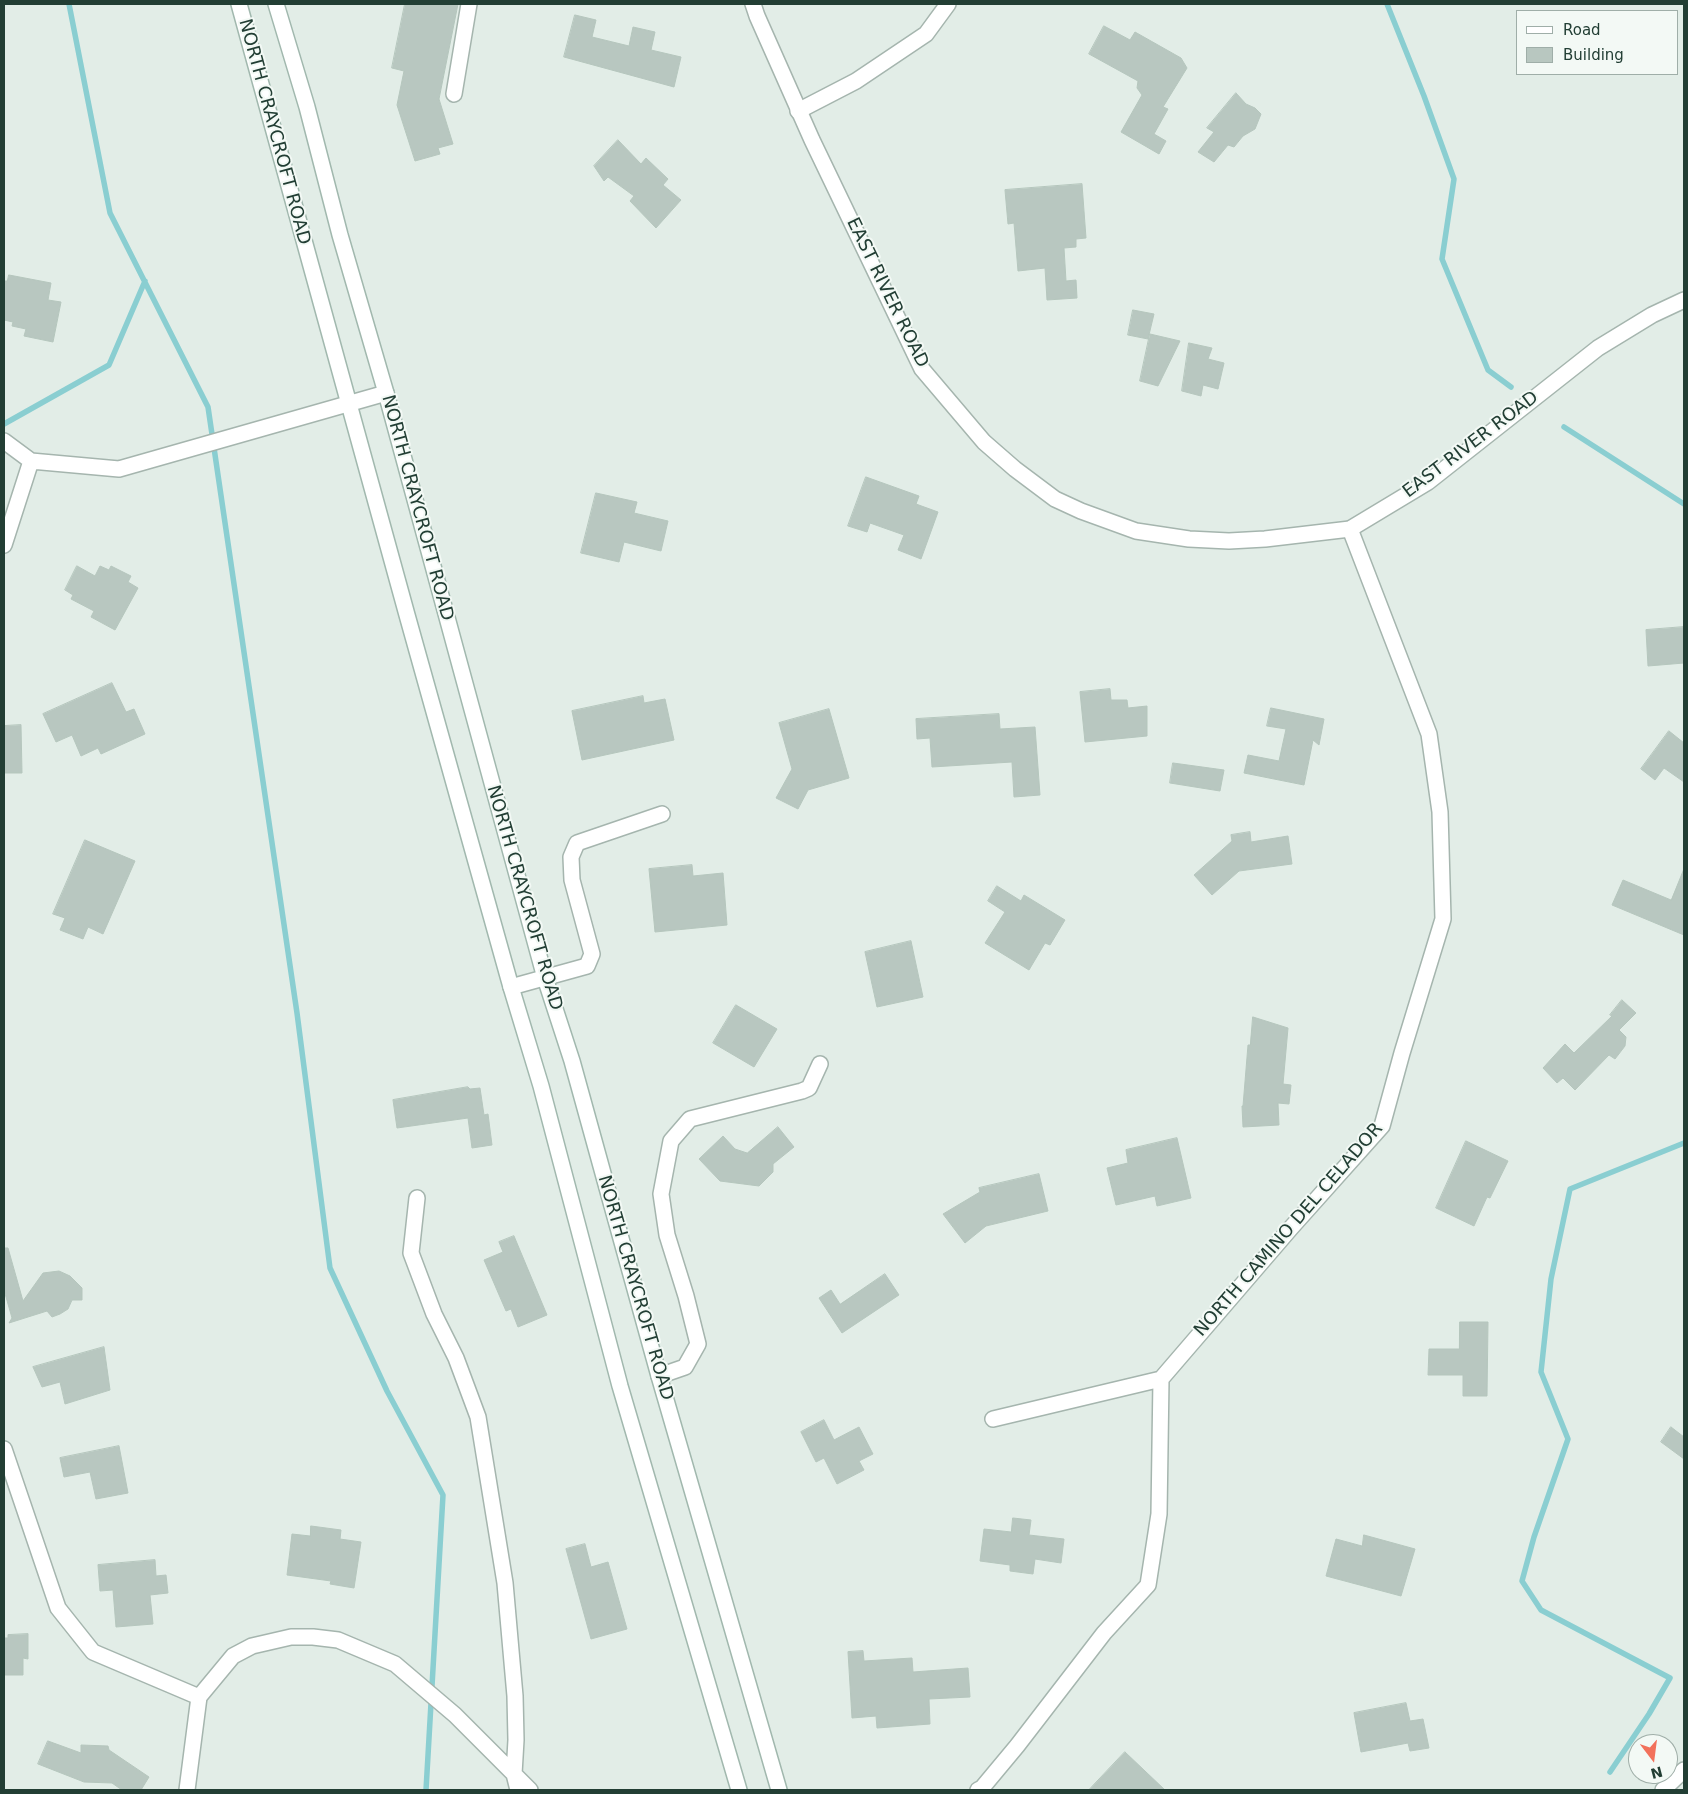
<!DOCTYPE html>
<html>
<head>
<meta charset="utf-8">
<style>
  body { margin:0 }
  #map { position:relative; width:1688px; height:1794px; overflow:hidden; background:#e2ede7; font-family:"DejaVu Sans",sans-serif }
  canvas { display:block }
  .frame { position:absolute; inset:0; border:5px solid #223e34; pointer-events:none }
  .legend { position:absolute; left:1516px; top:10px; width:162px; height:65px; box-sizing:border-box; background:#f3f9f5; border:1px solid #9faea8; margin:0; padding:6px 9px; list-style:none; font-size:15px; color:#223e34 }
  .legend li { display:flex; align-items:center; gap:10px; height:25px }
  .legend b { width:25px; border:1px solid #9faea8 }
  .north { position:absolute; left:1628px; top:1734px; width:50px; height:50px; box-sizing:border-box; background:#f3f9f5; border:1px solid #9faea8; border-radius:50%; rotate:165deg; font-size:14px; font-weight:700; line-height:20px; text-align:center; color:#223e34 }
  .north::after { content:''; display:block; margin:auto; width:18px; height:22px; background:#f2715b; clip-path:polygon(50% 0,100% 100%,50% 72%,0 100%) }
</style>
</head>
<body>
<div id="map">
<canvas width="1688" height="1794"></canvas>
<div class="frame"></div>
<ul class="legend">
<li><b style="height:6px;background:#fff"></b>Road</li>
<li><b style="height:14px;background:#b8c7c0"></b>Building</li>
</ul>
<div class="north">N</div>
</div>
<script>
const ctx = document.querySelector('canvas').getContext('2d');
ctx.lineJoin = 'round';
function strokePath(path, color, width, dash) { ctx.strokeStyle = color; ctx.lineWidth = width; ctx.lineCap = dash ? 'butt' : 'round'; ctx.setLineDash(dash || []); ctx.stroke(path); }
function fill(path, color) { ctx.fillStyle = color; ctx.fill(path, 'evenodd'); }
function drawText(font, color, halo, rows, align = 'center') {
  ctx.font = font + ' "DejaVu Sans",sans-serif'; ctx.lineWidth = 4; ctx.setLineDash([]); ctx.textBaseline = 'middle'; ctx.strokeStyle = halo; ctx.fillStyle = color; for (const [text, x, y, turn = 0] of rows) {
    ctx.save(); ctx.translate(x, y); ctx.rotate((+turn || 0) * Math.PI / 180); ctx.textAlign = isNaN(turn) ? turn : align; if (halo) ctx.strokeText(text, 0, 0); ctx.fillText(text, 0, 0); ctx.restore();
  }
}
strokePath(new Path2D(`
  M69,4L110,213L208,407L297,1013L330,1268L387,1391L443,1495L426,1790
  M1387,4L1424,96L1454,179L1442,259L1488,370L1511,387
  M4,424L109,365L145,281
  M1564,427L1684,504
  M1610,1772L1649,1714L1670,1678L1541,1610L1522,1581L1534,1537L1568,1439L1541,1372L1551,1279L1570,1189L1684,1143`), '#8aced1', 5.5);
const building = new Path2D(`
  M405,4H458L439,99L453,144L438,148L440,154L415,161L397,105L404,71L392,68Z
  M575,15L596,20L592,37L629,46L633,27L655,32L651,50L681,57L674,87L564,57Z
  M1104,26L1130,40L1135,32L1181,58L1187,68L1163,107L1168,109L1154,134L1166,141L1159,154L1121,132L1142,95L1137,88L1138,81L1089,54Z
  M1236,93L1246,104L1255,108L1261,114L1255,129L1243,136L1234,147L1228,145L1214,162L1198,152L1214,132L1207,128Z
  M618,140L641,164L646,158L668,179L663,185L681,200L656,228L630,201L634,196L608,177L604,181L594,166Z
  M1082,184L1086,238L1076,239V247L1064,248L1066,281L1076,280L1077,298L1047,300L1045,268L1018,271L1014,223L1008,224L1005,190Z
  M9,275L51,283L48,300L61,302L53,342L24,336L26,329L12,326L13,322L4,320V281H7Z
  M1133,310L1154,314L1148,339L1128,335Z
  M1150,334L1180,341L1158,386L1140,381Z
  M1189,343L1212,348L1208,359L1224,363L1218,389L1203,385L1201,396L1182,391Z
  M866,477L919,496L916,504L938,512L921,559L898,550L904,535L870,523L867,532L848,526Z
  M596,493L637,502L634,513L668,521L661,551L624,542L619,562L581,553Z
  M77,566L95,576L100,566L109,570L111,566L131,576L128,582L138,588L115,630L91,617L94,611L71,599L73,595L65,590Z
  M1684,627V663L1648,666L1646,630Z
  M112,683L126,712L134,709L145,734L101,754L98,748L81,756L72,735L56,742L43,714Z
  M1110,689L1111,700H1127L1128,708L1147,706V736L1085,742L1080,692Z
  M643,696L644,703L665,699L674,740L582,760L572,711Z
  M1271,708L1324,719L1319,745L1313,740L1304,785L1244,773L1248,755L1279,761L1286,729L1267,726Z
  M829,709L849,778L808,790L798,809L776,798L792,769L779,723Z
  M999,714L1000,729L1035,727L1040,795L1014,797L1012,762L932,767L930,738L917,739L916,719Z
  M21,725L22,773H4V726Z
  M1669,731L1684,743V782L1664,768L1655,780L1641,769Z
  M1173,763L1224,770L1220,791L1170,783Z
  M1250,832L1251,842L1288,836L1292,864L1239,871L1212,895L1194,875L1232,841L1231,835Z
  M85,840L135,861L103,934L88,927L83,939L60,930L65,918L53,914Z
  M692,865L693,876L723,873L727,925L655,932L649,869Z
  M1684,869V935L1612,905L1623,880L1671,900Z
  M997,886L1021,901L1024,895L1065,920L1050,945L1045,943L1029,970L985,943L1005,912L988,901Z
  M911,941L923,997L877,1007L865,952Z
  M1622,1000L1636,1013L1619,1030L1626,1037L1625,1046L1615,1059L1609,1055L1575,1090L1563,1078L1557,1083L1543,1068L1565,1044L1574,1053L1612,1016L1610,1015Z
  M736,1005L777,1029L754,1067L713,1043Z
  M1253,1017L1288,1028L1283,1084L1291,1085L1289,1104L1278,1103L1279,1125L1243,1127L1242,1106H1243L1248,1045H1250Z
  M468,1087L470,1089L480,1088L484,1115L488,1114L492,1145L472,1148L468,1118L397,1128L393,1100Z
  M778,1127L794,1147L773,1164V1172L759,1186L720,1181L699,1159L723,1136L735,1149L747,1153Z
  M1177,1138L1191,1198L1157,1206L1155,1196L1116,1205L1107,1168L1128,1163L1126,1150Z
  M1466,1141L1508,1161L1490,1198L1487,1197L1474,1226L1436,1208Z
  M1039,1174L1048,1211L986,1226L965,1243L943,1214L980,1192L979,1188Z
  M514,1236L547,1315L518,1327L511,1309L506,1311L484,1260L503,1252L499,1242Z
  M4,1248H8L23,1301L43,1273L59,1271L70,1276L82,1288V1300H72L68,1309L60,1314L52,1317L47,1311L9,1323L12,1318L4,1290Z
  M885,1274L899,1295L842,1333L819,1298L831,1290L840,1304Z
  M1460,1322H1488L1487,1396H1463V1375H1428L1429,1349H1459Z
  M104,1347L110,1390L65,1404L60,1382L42,1387L33,1367Z
  M824,1420L834,1440L859,1427L873,1454L859,1461L864,1470L837,1484L824,1458L816,1462L801,1432Z
  M1671,1427L1684,1437V1459L1661,1442Z
  M119,1446L128,1493L96,1499L90,1472L64,1477L60,1458Z
  M1013,1518L1031,1520L1029,1535L1064,1539L1061,1563L1035,1559L1033,1574L1010,1571V1565L980,1561L984,1529L1011,1532Z
  M311,1526L341,1530L340,1539L361,1542L354,1588L330,1584L331,1581L287,1575L292,1534L310,1536Z
  M1364,1535L1415,1549L1401,1596L1326,1576L1336,1539L1362,1546Z
  M585,1544L591,1567L608,1562L627,1629L591,1639L566,1549Z
  M155,1560L156,1576L166,1575L168,1593L150,1595L153,1624L116,1627L113,1590L100,1591L98,1565Z
  M28,1634V1659L23,1658V1675H4V1638H8V1635Z
  M863,1651L864,1661L912,1658L913,1672L968,1668L970,1697L929,1699L930,1724L877,1728L876,1716L852,1718L848,1652Z
  M1406,1703L1410,1721L1423,1719L1429,1748L1410,1751L1408,1743L1361,1752L1354,1713Z
  M48,1741L81,1753V1745L108,1746L109,1750L149,1777L141,1790H122L112,1783L84,1782L38,1764Z
  M1125,1752L1165,1790H1089Z`);
fill(building, '#b8c7c0');
strokePath(building, '#b5c6bd', 1);
const minor = new Path2D(`
  M454,94L469,4
  M798,111L856,81L926,34L948,4
  M4,441L31,461L119,469L386,393
  M4,545L31,461
  M511,987L587,966L592,954L572,880L571,857L577,843L662,814
  M417,1198L411,1253L434,1314L456,1358L478,1417L505,1583L515,1696L516,1740L514,1774L518,1790
  M659,1376L685,1367L698,1344L686,1296L667,1235L661,1194L671,1141L690,1119L802,1091L809,1088L820,1064
  M993,1419L1161,1379
  M4,1449L58,1608L93,1652L199,1697
  M187,1790L199,1697L233,1656L252,1646L291,1637H313L338,1640L395,1664L455,1715L530,1790
  M978,1790L982,1788L1017,1746L1104,1633L1148,1585L1159,1514L1161,1379L1290,1229L1382,1126L1402,1053L1443,919L1440,812L1429,734L1350,529
  M1663,1790L1684,1770`);
const tertiary = new Path2D(`
  M753,4L757,16L812,140L922,369L984,442L1015,469L1055,499L1081,511L1136,531L1189,539L1229,541L1265,539L1350,529L1428,482L1598,348L1652,315L1684,300`);
const secondary = new Path2D(`
  M239,4L407,615L511,987L541,1086L620,1386L739,1790
  M276,4L307,107L340,235L386,393L545,978L572,1061L659,1376L779,1790`);
strokePath(minor, '#a5b5ae', 18);
strokePath(tertiary, '#a5b5ae', 18);
strokePath(secondary, '#a1b8ae', 18);
strokePath(minor, '#fff', 15);
strokePath(tertiary, '#fff', 15);
strokePath(secondary, '#fff', 15);
drawText('18px', '#223e34', '#f3f9f5', [
  ["NORTH CRAYCROFT ROAD",274,132,75],
  ["EAST RIVER ROAD",887,293,64],
  ["EAST RIVER ROAD",1471,445,-37],
  ["NORTH CRAYCROFT ROAD",417,508,75],
  ["NORTH CRAYCROFT ROAD",524,898,74],
  ["NORTH CAMINO DEL CELADOR",1289,1230,-49],
  ["NORTH CRAYCROFT ROAD",635,1288,74]
]);
</script>
</body>
</html>
